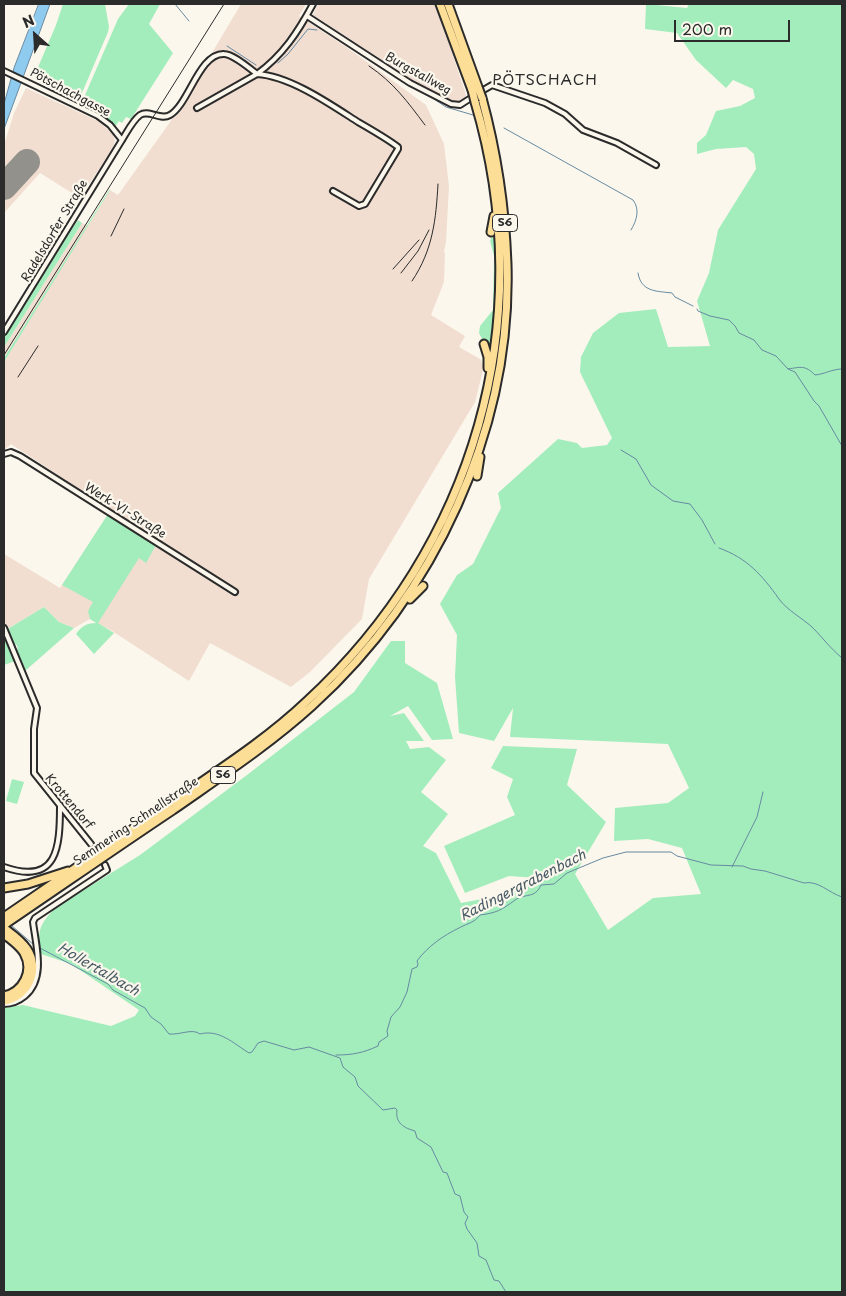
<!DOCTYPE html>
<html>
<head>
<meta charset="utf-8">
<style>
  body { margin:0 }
  #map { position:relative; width:846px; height:1296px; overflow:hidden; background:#fbf7ec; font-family:"Playpen Sans",sans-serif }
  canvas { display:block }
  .frame { position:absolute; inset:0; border:5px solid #2b2b2b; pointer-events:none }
  .north { position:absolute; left:10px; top:10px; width:50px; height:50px; -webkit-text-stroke:4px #fbf7ec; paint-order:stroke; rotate:334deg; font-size:14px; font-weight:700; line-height:20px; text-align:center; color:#2b2b2b }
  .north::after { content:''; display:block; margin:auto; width:18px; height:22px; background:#2b2b2b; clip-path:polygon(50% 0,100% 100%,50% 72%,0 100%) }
  .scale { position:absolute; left:674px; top:20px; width:116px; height:22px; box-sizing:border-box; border:2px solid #2b2b2b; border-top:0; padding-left:6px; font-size:15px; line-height:18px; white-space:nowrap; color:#2b2b2b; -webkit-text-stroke:4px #fbf7ec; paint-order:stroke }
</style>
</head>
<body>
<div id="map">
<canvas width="846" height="1296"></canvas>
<div class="frame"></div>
<div class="north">N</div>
<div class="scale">200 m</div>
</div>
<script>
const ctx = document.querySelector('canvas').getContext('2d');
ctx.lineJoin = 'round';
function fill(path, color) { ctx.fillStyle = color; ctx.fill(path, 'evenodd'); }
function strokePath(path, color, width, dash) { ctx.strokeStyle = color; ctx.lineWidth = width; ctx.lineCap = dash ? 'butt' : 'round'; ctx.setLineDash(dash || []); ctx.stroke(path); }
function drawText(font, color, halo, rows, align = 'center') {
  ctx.font = font + ' "Playpen Sans",sans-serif'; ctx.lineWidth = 4.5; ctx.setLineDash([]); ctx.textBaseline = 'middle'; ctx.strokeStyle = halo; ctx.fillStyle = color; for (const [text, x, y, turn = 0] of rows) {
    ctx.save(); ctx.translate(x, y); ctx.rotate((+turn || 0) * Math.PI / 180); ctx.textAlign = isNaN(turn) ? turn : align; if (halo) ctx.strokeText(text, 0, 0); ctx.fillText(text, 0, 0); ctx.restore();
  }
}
fill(new Path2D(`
  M241,4H306L299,16L349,49L426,105L444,144L449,186L446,242L444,251L445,254L444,282L431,315L465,336L459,347L480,359L484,366L475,402L369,579L362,619L310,672L291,687L210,643L189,681L112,631L90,619L74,628L59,622L44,607L6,630L4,623V554L60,588L111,510L11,444L4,450V362L62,266L4,358V347L82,223L88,226L110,190L118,195L175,115Z
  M318,4H436L466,95L463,102L454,104L433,93L313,15Z
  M26,88L98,121L113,134L115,141L112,149L80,198L40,173L4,213V145L14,113Z`), '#f1ded1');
fill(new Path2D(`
  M63,4H105L109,27L108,32L79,100L36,72L56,25Z
  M129,4H160L149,24L173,53L131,119L126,117L122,123L119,121L115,127L105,118L83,105L82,102L118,19Z
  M646,4L687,8L689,4H842V1292H4V1008L23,1005L111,1026L135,1016L139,1010L71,964L41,954C37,931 39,925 55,908L140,855L247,775L354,692L391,641H405V663L437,683L453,739L432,740L408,706L390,716L404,713L424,741H406L410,749L429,747L446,760L421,792L448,814L423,846L436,853L461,903L503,895L536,878L509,876L465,893L444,846L515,815L507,797L513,779L491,768L503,746L577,749L567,785L606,822L575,874L608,930L653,898L701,894L682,848L648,839L614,841L615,808L668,803L689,788L668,744L510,737L513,708L494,741L459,733L455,677L457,635L440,604L457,575L473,564L501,508L498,493L558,439L577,443L582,448L607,445L612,438L580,372L581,357L593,333L619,313L656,309L668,347L710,346L697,301L709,273L718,230L756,169L754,154L746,147L716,149L697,154V143L706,135L716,111L740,106L755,98L753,89L733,80L726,88L696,60L677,33L645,29Z
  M109,190H110L4,362V358Z
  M78,220L82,223L4,347V337L67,234Z
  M494,231C497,273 494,313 490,355L479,333L480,326L493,310L494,256L490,241Z
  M108,514L156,545L146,563L139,558L98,623L114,633L94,654L76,634C81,626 88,623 96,623L90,619L88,611L93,602L62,585Z
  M44,607L59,622L74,628L25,671L15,651L18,648L16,644L14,647L6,630Z
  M4,636L15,661L4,665Z
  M12,779L24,782L17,804L6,801Z`), '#a3edbc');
const water = new Path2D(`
  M39,4H50L4,129V104L14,68Z`);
fill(water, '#8fcaef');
strokePath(water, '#678aa1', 1);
strokePath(new Path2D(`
  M175,4L189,21
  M227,46L256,65
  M278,63L288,54L308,29L317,30
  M434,99L446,107L473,115
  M504,128L633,200C640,209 637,220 631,230
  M638,273C641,292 656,291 672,293L675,297L693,306
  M697,309L698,311L710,316L729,320L735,326L739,333L754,340L762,350L776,356L788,369C801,367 805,365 815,375C825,374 832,369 842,369
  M788,369L795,372L814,401L819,406L842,446
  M621,450L636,459L651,485L673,501L690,504L702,520L715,544
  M719,548C747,558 762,575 779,599C787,610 802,618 812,627C823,638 830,648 842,658
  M732,867L757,817L763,792
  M11,925L34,945
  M38,947L108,984L113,990L145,1008L151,1017L161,1024L169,1034C181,1035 192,1028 200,1034C219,1029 233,1043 249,1053L252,1052L258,1043L264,1041L294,1050L309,1047L340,1058L343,1067L355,1077L358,1086L383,1110L395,1108L397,1110C395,1123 404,1128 415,1131L417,1138L431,1147L443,1172L447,1173L455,1194L460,1196L464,1212L468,1217L465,1223L467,1229L477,1243L479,1256L486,1260L494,1280L499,1281L506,1292
  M336,1055C352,1055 363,1053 378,1046L379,1042L388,1036L387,1031L391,1017L400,1007L407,992L412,969L417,967L418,964L417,961C427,947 444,935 459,928C468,923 474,923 480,915C496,913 502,910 515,900C525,893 535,899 541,885L554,884L567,873L603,858L626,852H671L677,856L711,865L743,866L751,869L765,871L804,883C818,880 829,893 842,897`), '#678aa1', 1);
strokePath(new Path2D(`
  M4,187L27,162`), '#93918c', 26);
strokePath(new Path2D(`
  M91,844L105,865`), '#d1cec5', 4, [4, 2]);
const street = new Path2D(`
  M307,16L410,83L451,104L460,105L474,96
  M4,71L98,116L110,125L122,140
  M480,92L492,85L545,103L565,114L583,130L617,143L656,165
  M197,108L257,74C290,76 330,104 358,122C372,130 386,138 398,147V149L365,204L359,206L333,191
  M4,332L122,140C127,132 133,120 140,115C149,109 160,121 170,115C189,104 199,53 224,54C233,54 249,68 257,74C283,55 298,32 313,4
  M4,454L11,452L20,456L235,592
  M4,628L37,708L34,729V773L91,844
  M4,867C58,886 60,847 60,805
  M4,1004C12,1004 19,1001 25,996C46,978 36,946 33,922L35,918L107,870L105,865`);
const highway = new Path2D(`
  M440,4L472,90
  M448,4L478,87
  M491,232L494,216
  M484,344L488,357V368
  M477,476L480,457
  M410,599L423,586
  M4,888L28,884L68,871
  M4,917C61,878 118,839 175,800C220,769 267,739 307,701C475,546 540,321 475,102
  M4,925C60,887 116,848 173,810C220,777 269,745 312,706C434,595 512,430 507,264C505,207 497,153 482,98
  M4,928C12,934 21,940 27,949C41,970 28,997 4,1001
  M4,934C11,940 19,945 24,953C34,971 23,992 4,996`);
strokePath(street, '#2b2b2b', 8);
strokePath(highway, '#2b2b2b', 11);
strokePath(street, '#fbf7ec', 4);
strokePath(highway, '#fdde96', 7);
strokePath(new Path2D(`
  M369,66C394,83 407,101 425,125
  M111,236L124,209
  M393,269L419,240
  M401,273L418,251L429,230
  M412,281C433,250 436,219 438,184
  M4,355L224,4
  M18,377L38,346`), '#2b2b2b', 1);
const highwayBridge = new Path2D(`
  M478,87L482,98
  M472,90L475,102`);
strokePath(highwayBridge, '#2b2b2b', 11, []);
strokePath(highwayBridge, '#fdde96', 7);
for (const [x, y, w] of [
  [505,223,25],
  [223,775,25]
]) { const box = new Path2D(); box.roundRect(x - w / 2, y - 8.5, w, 17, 4); ctx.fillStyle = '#fbf7ec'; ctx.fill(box); strokePath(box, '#2b2b2b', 1); }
drawText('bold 11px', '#2b2b2b', null, [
  ["S6",505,223],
  ["S6",223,775]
]);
drawText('12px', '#2b2b2b', '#fbf7ec', [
  ["Burgstallweg",418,74,29],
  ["Pötschachgasse",70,93,28],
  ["Radelsdorfer Straße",55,231,-59],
  ["Werk-VI-Straße",125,511,32],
  ["Krottendorf",69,802,50],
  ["Semmering Schnellstraße",136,822,-34]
]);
drawText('italic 14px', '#495b66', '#fbf7ec', [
  ["Radingergrabenbach",523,886,-27],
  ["Hollertalbach",98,970,30]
]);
ctx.letterSpacing = '1px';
drawText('15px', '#2b2b2b', '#fbf7ec', [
  ["PÖTSCHACH",545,81]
]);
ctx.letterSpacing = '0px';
</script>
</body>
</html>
